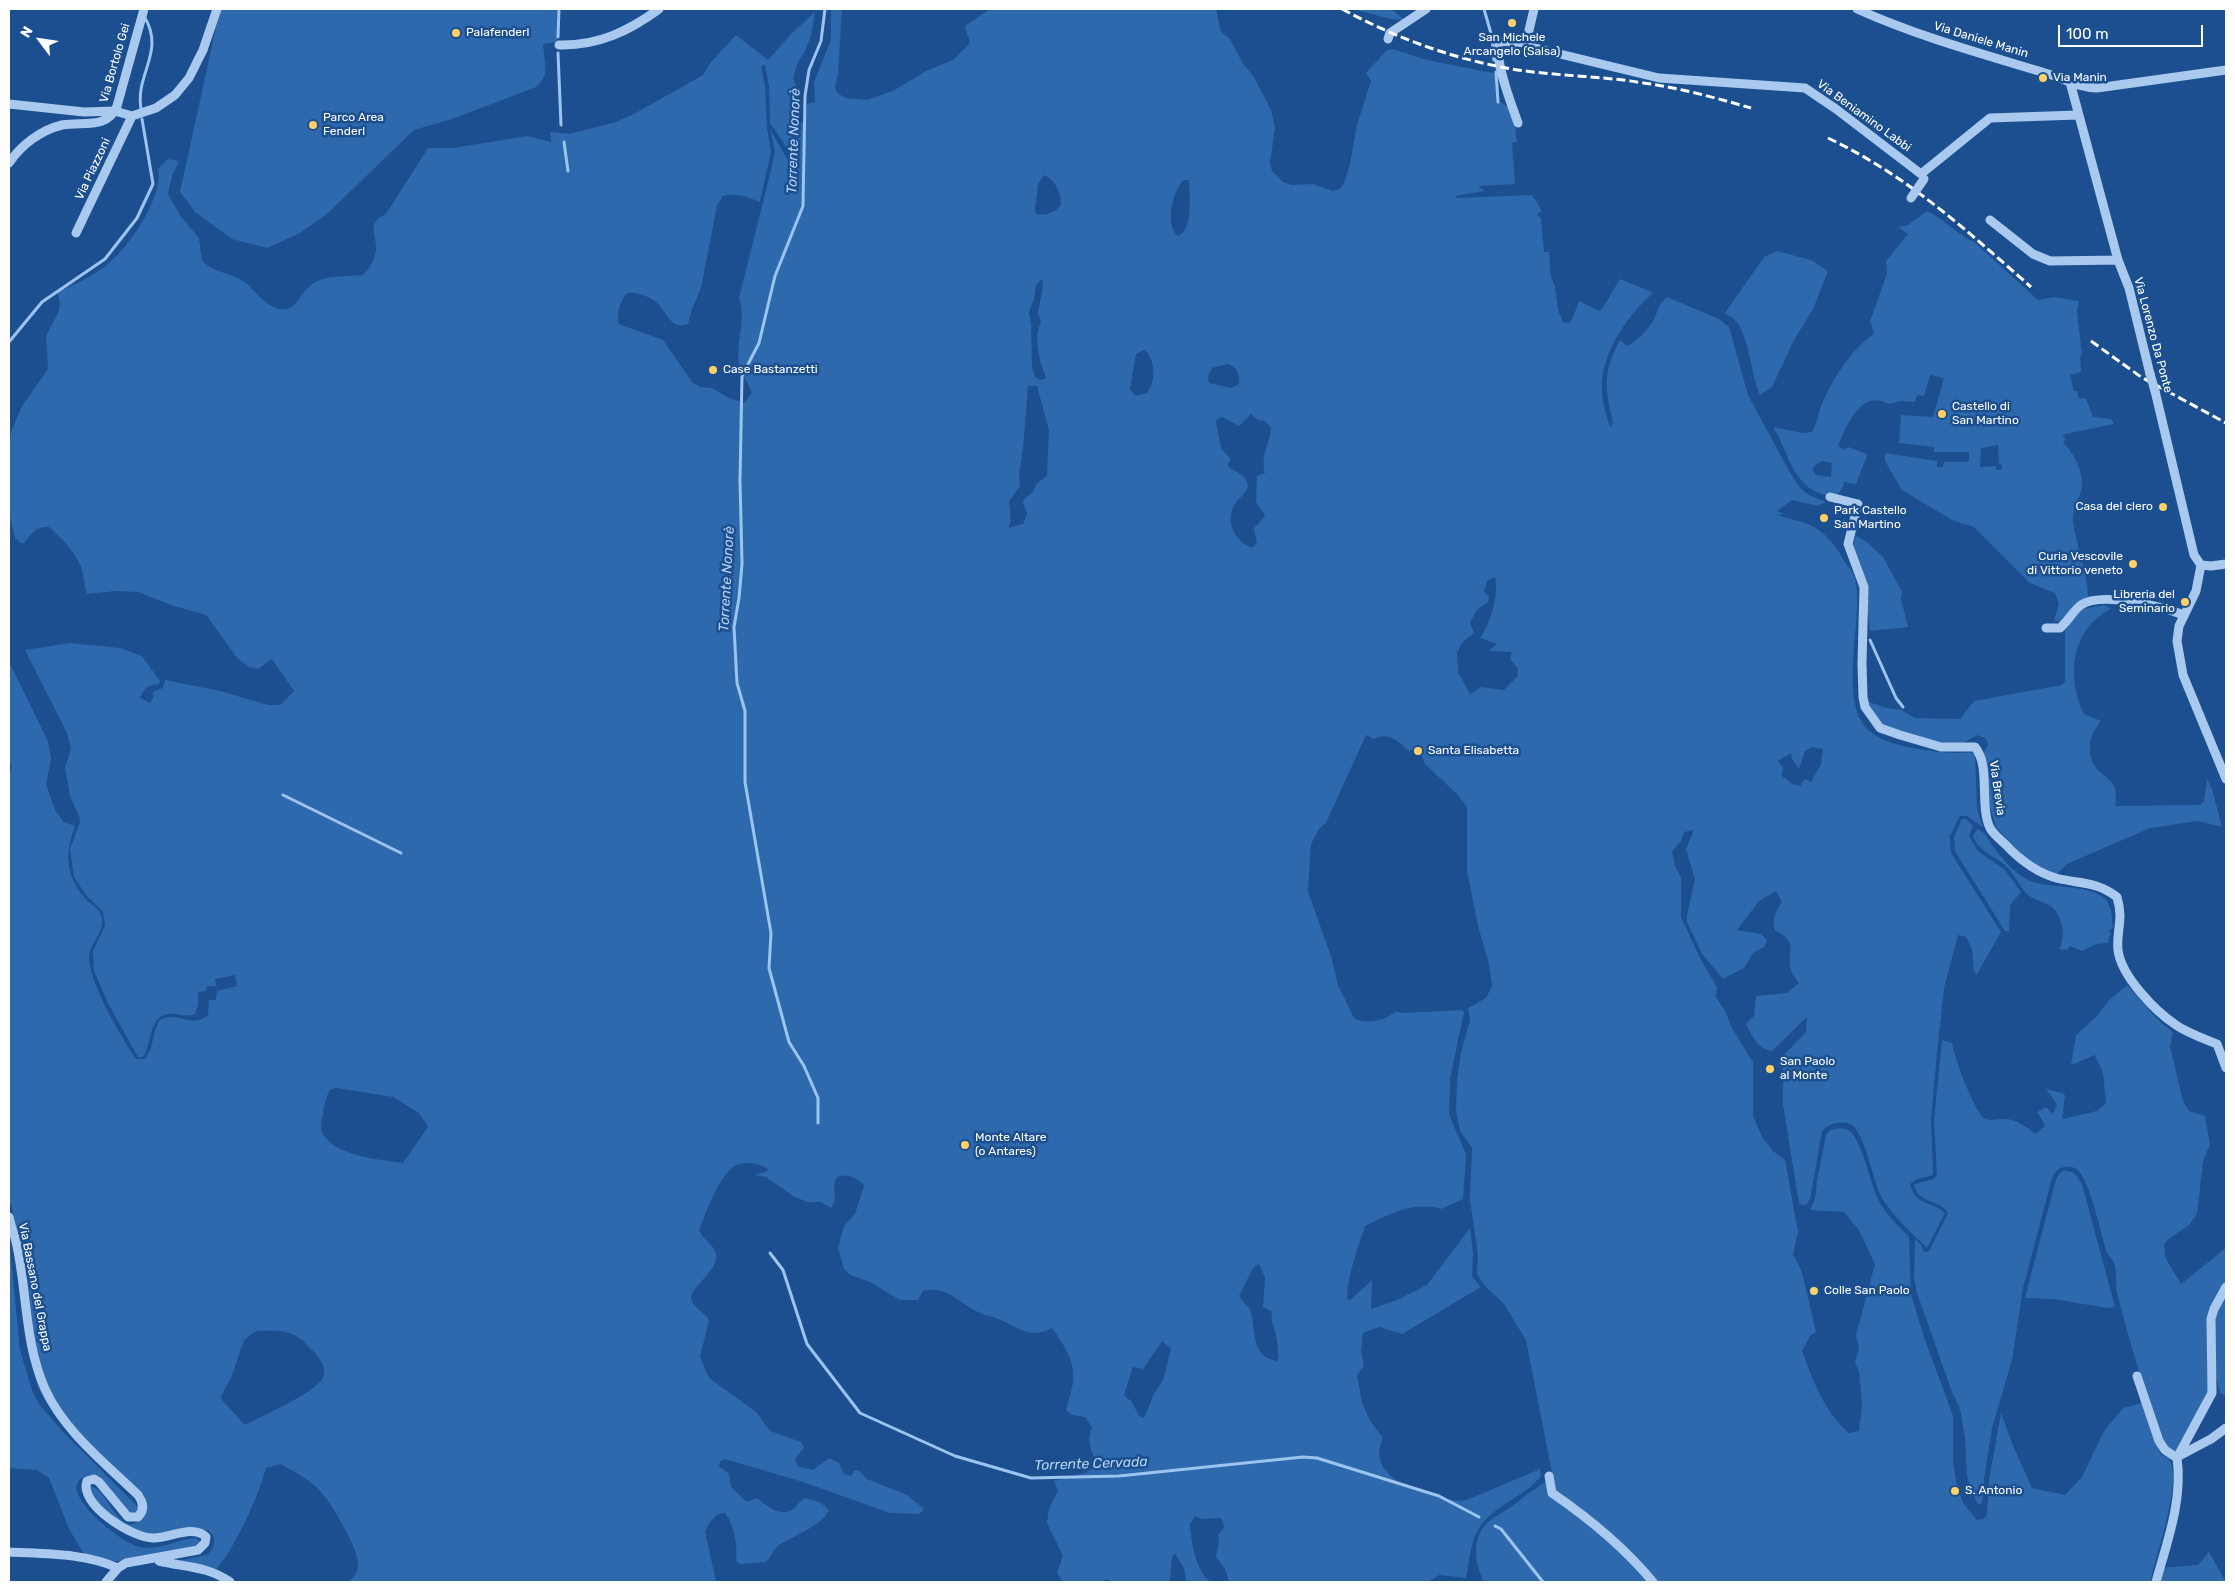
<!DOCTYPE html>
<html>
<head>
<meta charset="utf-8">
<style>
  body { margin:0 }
  #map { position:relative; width:2235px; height:1591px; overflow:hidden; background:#1b4f8f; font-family:Rubik,sans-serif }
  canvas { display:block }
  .frame { position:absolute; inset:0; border:10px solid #fff; pointer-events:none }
  .north { position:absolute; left:15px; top:15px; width:50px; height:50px; -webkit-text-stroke:4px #1b4f8f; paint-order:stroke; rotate:301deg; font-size:14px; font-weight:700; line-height:20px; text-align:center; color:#fff }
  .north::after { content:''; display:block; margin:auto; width:18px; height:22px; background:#fff; clip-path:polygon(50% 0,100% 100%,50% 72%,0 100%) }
  .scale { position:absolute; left:2058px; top:25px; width:145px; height:22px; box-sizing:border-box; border:2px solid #fff; border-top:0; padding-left:6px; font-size:15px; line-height:18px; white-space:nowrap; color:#fff; -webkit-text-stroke:4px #1b4f8f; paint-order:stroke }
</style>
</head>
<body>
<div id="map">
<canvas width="2235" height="1591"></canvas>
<div class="frame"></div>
<div class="north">N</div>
<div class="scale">100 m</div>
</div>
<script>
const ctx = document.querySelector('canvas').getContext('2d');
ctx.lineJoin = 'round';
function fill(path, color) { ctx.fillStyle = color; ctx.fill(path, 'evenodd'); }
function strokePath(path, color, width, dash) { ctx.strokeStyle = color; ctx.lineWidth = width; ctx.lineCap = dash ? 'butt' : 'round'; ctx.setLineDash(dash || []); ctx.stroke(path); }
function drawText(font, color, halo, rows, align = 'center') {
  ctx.font = font + ' Rubik,sans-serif'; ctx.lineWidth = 5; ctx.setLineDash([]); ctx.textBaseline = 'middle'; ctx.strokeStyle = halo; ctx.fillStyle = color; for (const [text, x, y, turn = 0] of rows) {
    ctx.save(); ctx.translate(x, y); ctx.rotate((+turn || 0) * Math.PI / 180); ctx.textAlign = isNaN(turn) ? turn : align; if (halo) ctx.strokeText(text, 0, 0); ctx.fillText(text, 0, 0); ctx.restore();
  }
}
fill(new Path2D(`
  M220,9H557V42L543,44C544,61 551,75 536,87L452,119L414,130L327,214L300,233L267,248L232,239L195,212L180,192Z
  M831,9H842L838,74L835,88L837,93L846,98L867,100L893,91L926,71L953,60L970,43L965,26L990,9H1216L1221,32L1230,39L1242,62L1254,77L1271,110L1275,128L1270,163L1272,171L1283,182L1291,185L1313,184L1333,191L1340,189L1344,183L1350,164L1357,125L1371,81L1366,73L1387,50L1393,49L1427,60L1498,74L1499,102C1516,107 1515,126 1517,142L1512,143L1515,184L1478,186L1485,191L1455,196L1457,198L1532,195L1542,211L1537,214L1541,219L1544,252H1549L1551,277L1555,287L1558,310L1563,322L1568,323L1572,320L1579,301L1599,311L1604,306L1620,279L1652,292V294C1627,316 1601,353 1602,389C1602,402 1606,414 1610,427L1613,423C1605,388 1602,373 1620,340L1627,346C1637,341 1647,331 1653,321C1658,312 1658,304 1667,297L1719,319L1729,327L1748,395L1788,469L1799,487L1809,495L1826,502L1817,506L1792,500L1777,511L1784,514L1777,515C1789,519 1803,521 1814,527C1825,533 1835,545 1842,557C1846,566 1855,572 1856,583C1863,621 1836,708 1872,733C1890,747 1933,752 1956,753C1962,753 1969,752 1975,753L1977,809L1983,827L1967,816H1960L1950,836L1951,853L2001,932L1977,974L1974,972L1972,949L1966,937L1958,935L1944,988L1936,1063L1931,1120L1933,1175L1917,1179L1910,1184C1916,1207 1931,1200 1945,1213L1927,1248C1911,1232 1892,1216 1881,1196C1872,1177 1867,1142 1854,1127C1846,1118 1829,1123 1822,1131L1810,1199L1806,1205L1799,1204L1783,1104V1056L1806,1032L1807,1017L1772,1051C1758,1049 1752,1036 1746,1024L1754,1016L1756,996L1787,993L1799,983C1797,980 1793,976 1792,973C1785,953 1801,944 1775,930C1772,919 1775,911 1782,902L1776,891L1759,901L1737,930L1761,934L1767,940L1764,947L1753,953L1744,968L1723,979L1702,954L1687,922V915L1695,879L1686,849L1694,830L1684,832L1681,841L1672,851L1675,866L1681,877V917L1701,960L1717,987L1716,997L1726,1013L1732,1028L1753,1062V1116L1762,1137L1773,1151L1785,1160L1798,1232L1793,1254L1802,1272L1816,1332L1810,1336L1802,1351C1813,1381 1824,1411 1849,1433L1859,1431L1862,1404L1859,1371L1855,1363L1859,1347L1856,1335L1875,1264L1859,1230L1844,1212L1810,1210L1815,1199L1817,1181L1826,1135L1830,1130C1837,1128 1847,1127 1852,1133C1865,1150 1869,1182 1879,1201C1887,1216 1898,1225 1909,1237L1911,1294L1924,1337L1953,1416V1462L1956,1482L1963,1503L1977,1520L1984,1519L1987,1514L1989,1480L2001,1413L2014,1448L2032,1488L2065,1495L2082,1477L2104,1431L2123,1408L2142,1403L2161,1455C2165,1456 2168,1457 2170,1461C2182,1486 2155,1555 2151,1582H1484C1475,1564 1471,1540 1486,1524C1494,1516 1506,1511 1515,1504C1527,1494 1539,1485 1553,1478L1526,1340L1504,1304L1484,1285L1477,1274L1478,1254L1470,1200L1472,1148L1460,1131L1456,1111L1457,1081L1461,1052L1470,1020L1468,1008L1486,998L1492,986L1489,964L1478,926L1467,871V807L1457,794L1425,764L1418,747L1409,751C1399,742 1388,731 1374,739L1366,735L1326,823L1319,829L1311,844L1308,892L1331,956L1338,985L1354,1018C1366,1026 1384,1020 1396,1012L1405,1013L1461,1010L1464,1012L1450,1079L1449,1115L1466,1154L1463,1199L1441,1209C1413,1201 1390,1214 1365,1226C1357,1250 1348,1274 1347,1299L1350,1300L1372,1280L1371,1309L1397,1300L1427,1285L1470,1228L1473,1253L1472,1276L1481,1287L1402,1334L1379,1327L1363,1333L1361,1352L1364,1366L1357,1375L1362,1402L1370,1421L1383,1438C1367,1473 1407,1488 1433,1495C1445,1498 1454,1502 1467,1500L1540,1469L1541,1476C1524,1498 1489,1507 1477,1532C1470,1545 1469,1563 1466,1578L1439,1575L1428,1582H1229L1225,1569L1216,1557L1219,1541L1218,1535L1224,1528L1223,1521L1220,1518L1201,1519L1195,1516L1190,1524C1191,1541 1196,1574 1212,1582H1186L1184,1568L1175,1554L1172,1557L1170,1582H1111L1107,1579L1101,1582H1063L1057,1573L1063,1556L1047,1523L1049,1508L1058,1491L1054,1481L1085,1473L1098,1466C1093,1453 1085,1442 1092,1428L1085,1417L1072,1415L1066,1410C1068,1400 1073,1389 1073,1379C1075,1360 1062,1342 1052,1328C1029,1340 1019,1327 998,1319C991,1316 983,1315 976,1311C961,1303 947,1287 927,1290C921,1290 921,1296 918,1300H900L870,1282L850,1275L844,1269L838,1248L844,1226L855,1214L864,1186C858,1178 847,1173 837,1177C830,1188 840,1195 831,1208L821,1202H807L793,1196L766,1177L754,1175L768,1171L767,1168C758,1164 749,1161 739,1164C721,1169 705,1214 699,1230C702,1238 710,1242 714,1249C724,1266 697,1281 691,1296C691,1307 704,1311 709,1320L700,1357L709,1378L756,1412L770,1431L801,1442L804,1448L795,1459L797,1466L813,1470L829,1458L839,1463L844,1474L851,1476L854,1471L858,1470L867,1479L907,1495L923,1508V1510L919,1514L890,1513L803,1482L725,1459L720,1462L719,1466L729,1474L731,1487L747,1502L757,1498C768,1506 779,1518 793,1509C797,1506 800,1501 805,1498L821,1503L829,1510C821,1527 793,1535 778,1546C773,1550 771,1557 766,1562L740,1564L736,1561C738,1547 734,1524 725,1513L718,1514L710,1522L705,1531L716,1582H348C354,1578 359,1571 358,1563C358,1548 329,1498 317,1488C308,1479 293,1471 281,1464L266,1468C258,1497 234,1551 213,1573L158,1565L207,1555C215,1548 218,1536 207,1530L140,1537L91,1502L90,1486C106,1489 112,1520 131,1525L143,1519L147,1511L146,1506L57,1413L45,1400L38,1387L27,1348L12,1207L9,1199V774L12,767L9,762V662L48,741L51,758L46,784L55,810L64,822L75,826C65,853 65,874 84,897C88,903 97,907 100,913C109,930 88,943 89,960C92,988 120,1035 136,1059H145L151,1048L155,1030L159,1021C177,1009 190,1030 208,1015L209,1000H216L217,991L237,986L235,975L215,979L216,986H207L206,991L198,992V1005L195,1014C185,1018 177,1013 168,1014C148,1017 152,1045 143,1057H138L108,1003L94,971L93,951L105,926L103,912L86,895L74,877L70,849L80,822L79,816L70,796L65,768L71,749L67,733L25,650L70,643L120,648L142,656L160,681L159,684C147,685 144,688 140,698L150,703L154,696L152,694L154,691L163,688L165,680L220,691L268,705H280L294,691L272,659L258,669L249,667L238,659L206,615L174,606L138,592L116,591L87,594C84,585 84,576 81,567C75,551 61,538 49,527C36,526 32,533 24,543H21L15,538L9,512V448L11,432L22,406L48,369L46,336L59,311L60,303L58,292C73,285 89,278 103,268C126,252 164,198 158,169L168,159L179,161L172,176L168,194L181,217L199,238L202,260C212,273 230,272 243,281C255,289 263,305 279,309C295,313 300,293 311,285C325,274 346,277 363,275C370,268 376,258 376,247C376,231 366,224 386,214L428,148H453L527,136L551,142L550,132L569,134L616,122L634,114L703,75L711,62L736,35L768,60L792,33L815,12L811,36L804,53L798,62L793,78L799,93L800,121L805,124L807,104L815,102L814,82L831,40ZM765,65L769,86L770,123L783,142L795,165L793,168L790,164L770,129L775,151L771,170L739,298C747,320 734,345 740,368C743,376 749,385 752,393L744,403L729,398L712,388L700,387L692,382L663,340L619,324C615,316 621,300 627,293C637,291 654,298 660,306C668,316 673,330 688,324L692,309L701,288L717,206L723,196C737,192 747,197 760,202L771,151L767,129L765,86L761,66ZM1044,175C1055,179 1061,193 1061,204C1056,213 1045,216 1036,214L1035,210L1038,184ZM1183,180H1189C1189,194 1194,229 1178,236C1164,224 1173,192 1183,180ZM1042,279L1043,285L1038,313L1041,323C1034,333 1038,355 1042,366C1043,371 1045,373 1046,378L1040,380L1035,377L1032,367L1031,325L1029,312L1034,299L1036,285ZM1144,350C1156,359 1156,382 1147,393L1135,396L1130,389L1136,354ZM1228,364C1236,367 1242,376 1238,385L1231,388L1209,383L1208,376L1212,368ZM1028,386H1037L1049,430L1047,476L1037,483L1032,493L1025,498L1023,502L1027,514L1023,524L1008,528L1011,522L1009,501L1020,486L1019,475L1023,448ZM1251,414L1258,420L1264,421L1271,427C1270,444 1260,456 1265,473L1257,476L1256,502L1265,515C1256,531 1251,520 1257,542L1253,547H1250C1232,539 1224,517 1237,501C1242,495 1250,491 1247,482C1244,474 1234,471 1229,467L1228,464L1231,459L1221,448L1216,422L1217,419L1222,417L1239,426ZM1495,577C1499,595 1491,623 1480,638L1497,644L1489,651L1512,652L1510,659L1518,669L1517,677L1504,690L1481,687L1470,694L1458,672L1457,652L1462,643L1474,633L1470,622L1477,610L1488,602L1489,596L1484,592L1487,581ZM1812,747L1823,749L1821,764L1811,782L1805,779L1800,786L1792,784L1782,776L1783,768L1778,761L1791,753L1792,759L1799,769L1805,751ZM337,1088L393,1097L419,1113L428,1127L403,1163C382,1160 337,1156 324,1136C320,1130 321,1121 323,1114C324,1106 326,1095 331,1089ZM1259,1264L1265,1277L1263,1307L1272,1312C1270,1323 1276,1329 1277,1341C1278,1347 1277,1351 1279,1358L1276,1361C1251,1356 1256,1332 1251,1312C1249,1306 1242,1302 1239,1296L1253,1268ZM256,1331C281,1330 293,1329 311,1349C317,1355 326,1365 324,1375C322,1390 260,1417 245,1425L222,1400L221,1396L231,1378L244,1340ZM1162,1341L1171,1349L1163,1380L1154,1394L1144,1418L1139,1416L1132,1402L1124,1395L1133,1367L1143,1369Z
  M1352,9H1391L1405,20L1391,19Z
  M1927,211C1944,219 1956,234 1974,242L2038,300L2054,297L2079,301L2077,311L2082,355L2080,356L2081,370L2079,373L2070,375L2074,391H2077L2079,399L2086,398L2093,417L2111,419L2114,424L2061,435L2066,439L2063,443C2075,454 2085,474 2081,491C2078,501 2072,511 2073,521C2076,546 2087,569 2088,596L2061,623L2054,620L2059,604L2055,593L2030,583L1974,527L1952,520L1902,490L1885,461V453L1937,461V467H1943L1944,462H1969V452H1934V447L1899,443L1901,415L1933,417L1944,378L1930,375L1924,396L1917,395L1915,402L1901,401L1889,404C1861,388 1846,426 1838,446L1845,450L1848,447L1867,454V456L1856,484L1844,482C1844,487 1839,495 1833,496C1829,497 1826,495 1822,494C1792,485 1788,450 1773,427L1802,433L1812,432C1817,424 1818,414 1821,406C1835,375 1848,354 1874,333L1870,321L1887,274L1886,261L1908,234L1898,227L1908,225ZM1998,445L1999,464L2002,465V470H1996V466L1980,467L1981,448ZM1822,461L1832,463L1831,477L1816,475L1813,471L1814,466Z
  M1777,251L1811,260L1828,271L1813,309L1794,340L1772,387L1760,395C1751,376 1749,334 1735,320C1732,318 1728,315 1725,313L1764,257Z
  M1856,536L1867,542L1883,557L1902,592L1901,599L1908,627L1870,631L1864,582L1852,547Z
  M2104,605L2111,609C2071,628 2066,677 2084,714L2101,721C2089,736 2085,753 2097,769C2103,776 2110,778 2114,786C2117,791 2115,800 2116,806L2200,805L2204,801L2207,779L2212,789L2222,827L2198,821L2150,828L2067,864L2057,874L2028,861L1996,827L1987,797L1984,752L1988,744L1986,739L1977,735L1963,743H1935L1878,723L1869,708V702L1886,708L1901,710L1915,718L1960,719L1974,701L2062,685L2065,681V626L2083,609Z
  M1962,819H1966L1973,826L1969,836L1978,851L2005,870L2021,892L2010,905L2009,931H2005L1955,851L1954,837Z
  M1977,829C1987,833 1988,840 1994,848C2004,861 2016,875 2031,881C2056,890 2084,883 2106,899L2111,910L2113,928L2108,931L2111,932L2108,943L2096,944L2082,951L2070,946L2067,950L2059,949C2067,937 2062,913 2049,905C2042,901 2034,900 2028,895C2020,887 2015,875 2007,867C1995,855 1979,853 1973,836Z
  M2127,985L2160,1022L2173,1032L2170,1046L2183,1101L2189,1111L2205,1116L2210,1144L2203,1162L2197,1214L2189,1225L2167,1240L2164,1244L2165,1257L2181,1284L2226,1248V1284L2207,1332V1366L2210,1395L2178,1450L2174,1452L2166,1449C2147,1399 2131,1348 2118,1297C2115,1286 2117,1277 2115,1266C2114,1260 2108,1256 2106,1250C2100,1230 2092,1191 2081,1174C2073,1162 2057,1165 2052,1178L2023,1288L2012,1360L1992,1428L1984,1479L1982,1503L1978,1505L1967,1477L1965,1437L1960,1409L1952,1392L1917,1293L1914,1279L1915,1239L1921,1245L1924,1252L1929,1251L1948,1213C1940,1199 1918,1204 1914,1185C1922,1180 1930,1183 1937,1176L1934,1120L1942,1040L1952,1043C1954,1056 1975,1115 1986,1119C1991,1121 1997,1119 2002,1119C2016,1118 2024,1126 2036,1134L2045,1125L2037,1112L2046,1107L2053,1114L2057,1104L2046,1089L2062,1093L2065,1095L2062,1119L2097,1111L2106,1103L2103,1073L2095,1055L2071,1065L2076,1035L2096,1017L2109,1000Z
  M2064,1170L2074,1173L2082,1184L2115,1307L2108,1308L2053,1299L2025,1298L2056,1179L2059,1174Z
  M9,1238L20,1350L32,1390L39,1404L64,1433L138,1507L137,1512L133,1516L91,1476C85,1476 81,1477 78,1482C67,1500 123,1544 140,1547C160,1551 177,1539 196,1538L202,1543L203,1546L132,1561H114L84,1554L69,1529L49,1478L37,1470L9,1468Z
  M2226,1292V1396L2220,1393C2211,1354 2208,1329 2226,1292Z
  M2209,1552L2226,1582H2157L2158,1568L2198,1565Z`), '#2e69ad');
strokePath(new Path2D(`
  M1484,9L1492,37L1494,60
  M558,37L559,9
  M558,53L561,125
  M1496,72L1498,102
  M141,109C135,73 166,52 144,16
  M564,142L568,171
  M9,342L42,302L105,259L137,218L153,184L142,119
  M1870,640L1896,698L1903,707
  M283,795L401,853
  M818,1123V1098L804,1066L789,1042L769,968L771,933L745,782V711L737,683L734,627L739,598L742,564L740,480L742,376L759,343L775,276L803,206L805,96L809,70L821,41L825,9
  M770,1253L783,1270L807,1344L860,1413L955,1456L1031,1478L1119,1476L1303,1457L1317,1458L1439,1496L1479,1517
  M1495,1526L1501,1529L1543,1582`), '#9cc4f0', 3);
strokePath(new Path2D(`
  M1857,9C1917,36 1979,53 2042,72C2061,77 2078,88 2097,88L2226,70
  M1388,39L1390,33L1426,9
  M1526,43L1534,9
  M559,45C598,46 629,31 659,9
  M2070,82L2118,260L2129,288L2150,374
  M9,104L84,112L115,111L132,116L156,108L175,95L189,78L203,50L217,9
  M1518,123C1512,106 1492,56 1500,41L1526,43L1531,47L1659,78L1805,88L1836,109L1921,174L1990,118L2078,115
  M9,163C21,145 41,130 62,125C83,121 107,130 117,106L144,9
  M1990,220L2033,254L2050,261L2118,260
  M76,233L132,116
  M2155,391L2194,555L2201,565
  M1830,497L1858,504L1848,544L1864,587L1862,663L1863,697L1865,707L1880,728L1900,735L1941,747H1975C1991,766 1979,805 1990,828C1993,834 2001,840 2006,845C2020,860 2036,872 2056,878C2080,884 2096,881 2117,897C2124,920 2116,931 2118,950C2121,976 2155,1011 2176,1025C2188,1033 2204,1039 2217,1044L2226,1068
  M2201,565L2196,591L2179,626L2177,641L2183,675L2226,779
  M2201,565L2211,566L2226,564
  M2046,628H2060C2068,621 2073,611 2081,605C2101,591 2163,607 2184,615
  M9,1217C11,1227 15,1236 17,1246C27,1294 25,1344 45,1389C64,1431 105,1463 138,1495C143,1502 145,1510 138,1517H128L99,1482L94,1479L87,1481C78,1504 133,1539 154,1538C170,1538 193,1524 206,1537L205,1543L198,1550L126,1563L118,1568L106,1582
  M2137,1376L2159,1441L2165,1450L2177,1458
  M2177,1457L2211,1439L2226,1428
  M2177,1458L2212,1393L2211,1319L2214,1309L2226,1287
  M1549,1476L1552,1493C1590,1519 1624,1547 1653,1582
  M9,1552C46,1554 84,1553 118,1568
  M159,1561C184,1567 208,1566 230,1582
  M2156,1582C2167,1542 2183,1500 2177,1458`), '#a9c9ee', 9);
strokePath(new Path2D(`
  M1342,9C1392,36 1445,56 1501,67C1545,76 1592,75 1637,82C1676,87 1713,97 1751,108
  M1828,138C1908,176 1966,230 2031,287
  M2091,341L2141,377L2226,423`), '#fff', 3, [9, 4]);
strokePath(new Path2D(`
  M1911,198L1924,179
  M2150,374L2155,391`), '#a9c9ee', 9);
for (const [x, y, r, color] of [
  [1512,23,5,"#ffd166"],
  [456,33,5,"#ffd166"],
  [2043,78,5,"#ffd166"],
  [313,125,5,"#ffd166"],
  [713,370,5,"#ffd166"],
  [1942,414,5,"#ffd166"],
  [2163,507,5,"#ffd166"],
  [1824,518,5,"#ffd166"],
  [2133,564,5,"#ffd166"],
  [2185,602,5,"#ffd166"],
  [1418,751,5,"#ffd166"],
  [1770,1069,5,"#ffd166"],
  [965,1145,5,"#ffd166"],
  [1814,1291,5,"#ffd166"],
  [1955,1491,5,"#ffd166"]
]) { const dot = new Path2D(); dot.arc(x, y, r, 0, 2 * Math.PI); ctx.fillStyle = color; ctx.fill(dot); strokePath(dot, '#1b4f8f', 2); }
drawText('12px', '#fff', '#1b4f8f', [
  ["Palafenderl",466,33],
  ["San Michele",1512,38,"center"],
  ["Arcangelo (Salsa)",1512,52,"center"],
  ["Via Manin",2053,78],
  ["Parco Area",323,118],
  ["Fenderl",323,132],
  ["Case Bastanzetti",723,370],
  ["Castello di",1952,407],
  ["San Martino",1952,421],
  ["Casa del clero",2153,507,"right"],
  ["Park Castello",1834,511],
  ["San Martino",1834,525],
  ["Curia Vescovile",2123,557,"right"],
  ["di Vittorio veneto",2123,571,"right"],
  ["Libreria del",2175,595,"right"],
  ["Seminario",2175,609,"right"],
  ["Santa Elisabetta",1428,751],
  ["San Paolo",1780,1062],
  ["al Monte",1780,1076],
  ["Monte Altare",975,1138],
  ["(o Antares)",975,1152],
  ["Colle San Paolo",1824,1291],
  ["S. Antonio",1965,1491]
], 'left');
drawText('12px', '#fff', '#1b4f8f', [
  ["Via Daniele Manin",1981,40,17],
  ["Via Bortolo Gei",115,63,-74],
  ["Via Beniamino Labbi",1864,116,36],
  ["Via Piazzoni",93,169,-65],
  ["Via Lorenzo Da Ponte",2153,335,75],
  ["Via Brevia",1997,788,82],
  ["Via Bassano del Grappa",35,1287,79]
]);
drawText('italic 14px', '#b5d3f5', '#1b4f8f', [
  ["Torrente Nonorè",794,141,-88],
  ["Torrente Nonorè",727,579,-87],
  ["Torrente Cervada",1091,1464,-2]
]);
</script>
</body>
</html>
